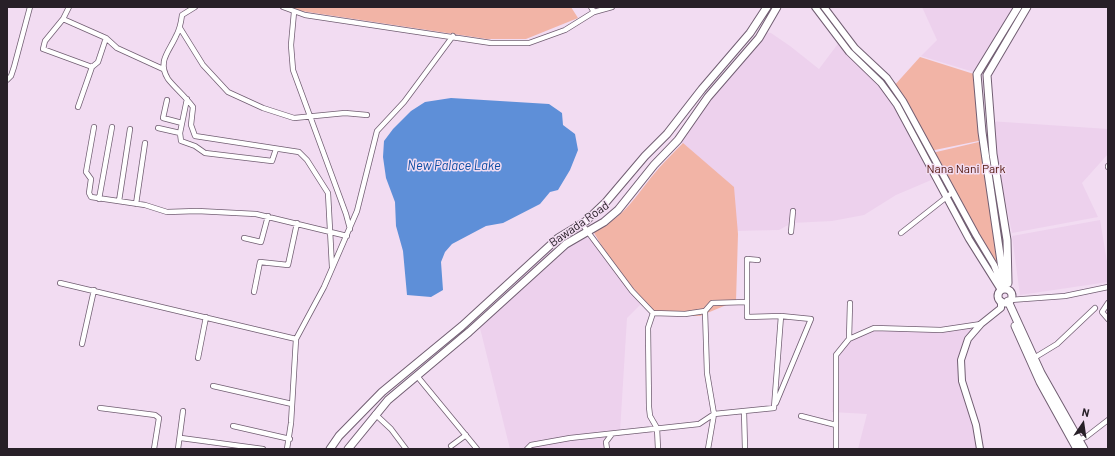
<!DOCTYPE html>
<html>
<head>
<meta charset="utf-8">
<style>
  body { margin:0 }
  #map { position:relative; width:1115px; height:456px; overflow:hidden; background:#f2dcf2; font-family:Barlow,sans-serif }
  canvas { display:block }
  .frame { position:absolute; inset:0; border:8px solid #282028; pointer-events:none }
  .north { position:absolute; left:1063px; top:404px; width:40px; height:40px; -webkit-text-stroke:3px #f2dcf2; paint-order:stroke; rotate:13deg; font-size:11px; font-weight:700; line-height:16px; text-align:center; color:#282028 }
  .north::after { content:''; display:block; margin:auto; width:14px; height:18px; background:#282028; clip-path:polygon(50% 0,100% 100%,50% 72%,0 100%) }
</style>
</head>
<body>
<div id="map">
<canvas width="1115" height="456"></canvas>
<div class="frame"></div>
<div class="north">N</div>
</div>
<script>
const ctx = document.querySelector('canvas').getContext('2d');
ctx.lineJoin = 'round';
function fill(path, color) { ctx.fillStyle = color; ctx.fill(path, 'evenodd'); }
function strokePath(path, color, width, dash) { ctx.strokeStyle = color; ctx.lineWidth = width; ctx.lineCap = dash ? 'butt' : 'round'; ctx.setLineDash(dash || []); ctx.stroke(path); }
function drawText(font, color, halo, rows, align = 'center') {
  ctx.font = font + ' Barlow,sans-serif'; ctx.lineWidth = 3; ctx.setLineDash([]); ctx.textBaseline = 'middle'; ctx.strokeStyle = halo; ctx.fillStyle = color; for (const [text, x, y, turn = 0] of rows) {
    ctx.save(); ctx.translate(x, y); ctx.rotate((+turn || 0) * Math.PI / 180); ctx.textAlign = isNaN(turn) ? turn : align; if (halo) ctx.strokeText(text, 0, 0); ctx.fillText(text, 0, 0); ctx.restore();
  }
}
fill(new Path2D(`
  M922,7H1018L977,73L921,56L937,40Z
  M763,32L771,33L790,46L819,69L840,41L881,83L936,178L896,195L864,215L832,221L792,223L779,230L734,231L729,184L678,140Z
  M989,121L1108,129V154L1082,183L1098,217L1012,233Z
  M1100,220L1108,268V282L1020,295L1012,236Z
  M586,230L642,303L627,318L620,432L605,434L608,449H520L523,445L519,449H510L479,324L513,291L517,279L546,248L558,250Z
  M979,323L959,359L979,449H858L867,414L832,412L834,359L847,338L872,327L936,329Z`), '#edd1ed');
fill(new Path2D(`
  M290,7H571L578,18L526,39H487L301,11Z
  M920,57L977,75L983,140L930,151L893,87Z
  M983,141L1005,289L932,153Z
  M683,143L734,187L738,234L736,301L700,316H658C634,290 610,262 593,231C626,218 637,193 659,168C667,159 675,151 683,143Z`), '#f2b4a6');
fill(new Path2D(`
  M451,98L549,104L562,113L563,125L575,134L578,150L570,170L558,190L550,192L540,204L503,223L486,226L452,244L445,252L441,262L443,290L431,297L407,295L403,251L396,226L395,202L386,178L383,157L384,141L393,129L411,111L425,102Z`), '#5e8fd8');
const street = new Path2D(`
  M69,7L63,19L106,38L117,48L163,69
  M195,7L182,15C181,23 180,29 176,36C169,52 157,61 168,79C174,87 186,97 193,107L191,125L195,136L299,152L307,160L328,193L332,267
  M283,7L305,15L491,43H529L565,30L594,12
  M591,7L594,12L612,7
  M294,12L291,45L293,70L346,214L350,229
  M63,19L45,41L43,49L92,67
  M180,28L203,65L228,92L263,108L294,118L345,113L367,115
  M7,80L11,76L14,67L30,7
  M187,99L180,133L181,141L195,146L205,153L272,161L276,149
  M167,100L163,118L182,123
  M78,107L92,67L98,62L106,38
  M94,127L86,172L91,179L89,193L91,197L145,205L167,212L197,211L256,214L347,236
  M158,128L180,133
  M1108,166V167
  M99,199L112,127
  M119,201L130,129
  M136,204L145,143
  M582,224L632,291L653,313L685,314L705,311L707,373L714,414L708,449
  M791,232L793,211
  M901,233L953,192
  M244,238L261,242L268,216
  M758,260L747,259V317L781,316L811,319L776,403
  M60,283L296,339
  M254,292L260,262L288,265L297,223
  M1010,300L1065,296L1108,287
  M1108,303L1102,312L1108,319
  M705,311L712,303L747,302
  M653,313L648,328L649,407L650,416L657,428L658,449
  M849,339L850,303
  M82,344L94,290
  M198,358L206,317
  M1034,358L1057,344L1095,308
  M417,376L477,449
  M213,386L292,404
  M100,408L155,415L159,418L154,449
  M744,411L745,449
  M375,414L391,429L406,449
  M801,416L836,425V355L849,339L874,328L941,330L981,324
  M233,426L290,439
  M181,438L263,449
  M1078,440L1086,437L1108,420
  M451,446L466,435
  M178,449L183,411
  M287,449L291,423L296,339L324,287L357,211L377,131L404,102L453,36
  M527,449L531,445L570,438L699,424L714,414L774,408L781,316
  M607,449L606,442L612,434
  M836,449V425`);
const secondary = new Path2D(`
  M815,7L849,52L881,83L897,105L969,239L1001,290
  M824,7L855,48L887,78L903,101L976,235L994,265L1003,287
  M980,449L976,425L962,381L961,360L968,339L981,324L1001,308V301`);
const primary = new Path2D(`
  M1008,283L1007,240L993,154L987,75L1027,7
  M1005,289L982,132L977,74L1018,7
  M998 296a7 7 0 1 1 14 0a7 7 0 1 1-14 0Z
  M1008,301L1041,373L1084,449
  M1015,326L1040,382L1077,449
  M330,449L339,436L382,392L462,326L558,238L586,221L606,202L645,156L667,134L702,89L750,33L767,7
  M348,449L388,400L469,332L566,244L604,222L618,210L654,165L678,140L708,97L759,38L777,7`);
strokePath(street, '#715e72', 6);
strokePath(secondary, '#715e72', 8);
strokePath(primary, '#715e72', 9);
strokePath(street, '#fff', 4.5);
strokePath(secondary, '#fff', 6);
strokePath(primary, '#fff', 7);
drawText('12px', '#4f1308', '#f2dcf2', [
  ["Nana Nani Park",966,169]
]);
drawText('12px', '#282028', '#f2dcf2', [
  ["Bawada Road",579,224,-35]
]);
drawText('italic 13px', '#0a4ca2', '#f2dcf2', [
  ["New Palace Lake",454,166]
]);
</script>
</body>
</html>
